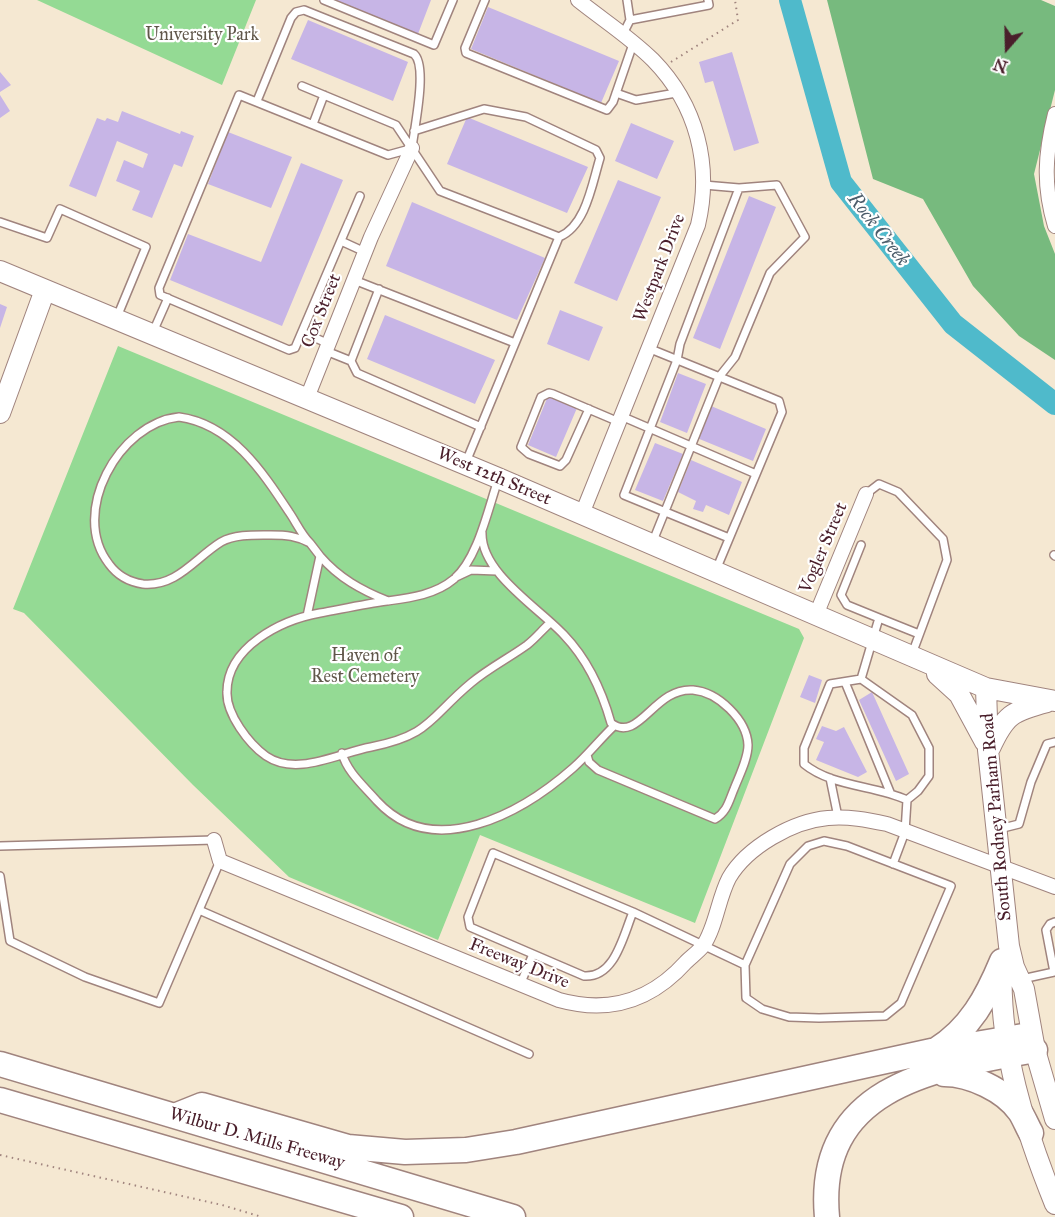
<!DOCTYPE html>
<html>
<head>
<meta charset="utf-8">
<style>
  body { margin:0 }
  #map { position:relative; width:1055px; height:1217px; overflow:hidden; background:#f5e8d2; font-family:"IM FELL Great Primer",serif }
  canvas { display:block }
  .north { position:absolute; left:977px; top:18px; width:60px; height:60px; -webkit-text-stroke:4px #fff; paint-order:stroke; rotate:200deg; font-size:16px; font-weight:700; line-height:24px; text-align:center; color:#4a1f2b }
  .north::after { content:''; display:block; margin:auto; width:21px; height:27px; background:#4a1f2b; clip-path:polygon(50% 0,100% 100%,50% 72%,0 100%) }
</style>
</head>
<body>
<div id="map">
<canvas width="1055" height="1217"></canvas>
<div class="north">N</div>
</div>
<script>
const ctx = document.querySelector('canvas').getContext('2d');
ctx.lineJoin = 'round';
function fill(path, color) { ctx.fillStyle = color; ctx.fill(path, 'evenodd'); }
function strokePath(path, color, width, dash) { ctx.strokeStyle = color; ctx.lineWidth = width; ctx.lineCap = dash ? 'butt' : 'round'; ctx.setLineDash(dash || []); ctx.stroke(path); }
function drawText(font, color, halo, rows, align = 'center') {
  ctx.font = font + ' "IM FELL Great Primer",serif'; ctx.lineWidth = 4.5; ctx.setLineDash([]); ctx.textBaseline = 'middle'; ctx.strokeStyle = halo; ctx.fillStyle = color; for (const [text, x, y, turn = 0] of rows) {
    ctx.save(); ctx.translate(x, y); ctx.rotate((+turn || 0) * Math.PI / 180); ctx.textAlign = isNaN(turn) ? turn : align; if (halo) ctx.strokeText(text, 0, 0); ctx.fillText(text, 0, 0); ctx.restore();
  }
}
fill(new Path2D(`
  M37,0H256L222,85Z
  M118,346L799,629L804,638L695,923L480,835L438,940L289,877L193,785L24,613L13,609Z`), '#94da94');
fill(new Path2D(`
  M827,0H1041L1055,6V90L1034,174L1044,226L1055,254V360L1019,336L973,286L923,199L873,179Z`), '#77ba7e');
strokePath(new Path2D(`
  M790,0L841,182L953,324L1055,404`), '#4fbacb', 22);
fill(new Path2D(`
  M333,0H431L418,34Z
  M488,7L619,61L601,103L471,49Z
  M308,20L408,62L393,101L291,59Z
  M732,52L759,143L734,151L713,81L705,83L699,62Z
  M0,72L11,85L0,92Z
  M0,95L10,111L0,118Z
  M122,111L180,134L181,131L194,136L182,167L174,164L152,218L132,210L140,191L116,181L124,160L143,168L148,154L117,141L96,197L69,186L97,118L105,121L107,118L118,122Z
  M467,117L588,167L567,213L447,164Z
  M631,123L674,141L657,179L615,161Z
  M228,132L292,157L271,208L208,184Z
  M301,163L343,180L282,326L170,280L188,234L261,262Z
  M618,180L661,197L617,301L574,283Z
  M749,196L776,207L720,349L693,338Z
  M412,202L545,258L517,320L386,266Z
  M0,304L7,307L0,328Z
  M560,310L603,327L589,361L547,344Z
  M385,315L495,360L475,404L367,359Z
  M678,373L706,384L687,433L660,422Z
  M548,396L577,408L556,457L528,445Z
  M711,406L766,429L753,461L697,438Z
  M655,443L683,454L663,501L635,490Z
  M691,460L742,482L729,515L706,505L703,512L693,509L696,501L678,492Z
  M809,675L822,680L815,703L800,697Z
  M872,692L909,774L896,781L859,700Z
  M822,726L836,731L844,727L867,772L858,777L816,760L824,742L816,739Z`), '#c7b5e6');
const lane = new Path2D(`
  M324,0L434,45L453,0
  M485,0L465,48L466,53L607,110L613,102L633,44
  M630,20L709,5L708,0
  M622,36L630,20L627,0
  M302,86L396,125L440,191L559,237L466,462
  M616,93L636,100L676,93
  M257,101L291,18L296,12L304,10L414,54C428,66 414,129 412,148
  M313,124L324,95
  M414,131L484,109L526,117L596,150L600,158C592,184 586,226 559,237
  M704,185L739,188L680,344L677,360L624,495L729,538
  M360,196L295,348L289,350L160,295L159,288L239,95L388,155L410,149
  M0,222L47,238L60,209L146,247L117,317
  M341,241L365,252
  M354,280L515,343
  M153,332L168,298
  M302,332L329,344
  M648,348L779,401L782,412L716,570
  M326,351L351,361L357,373L481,427
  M351,361L379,289
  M589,409L566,460L560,466L529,454L521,447L541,397L549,393L553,394L619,422
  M621,416L756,474
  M179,417C231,424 262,471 289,512C296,522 301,534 310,543C297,536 286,535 271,535C255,535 235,534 221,542C195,558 177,587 143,584C129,582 117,575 109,564C69,513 119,423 179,417Z
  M498,480C488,509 478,558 454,579C435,595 409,598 387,601C365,604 342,609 320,613C281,620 227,647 227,692C226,714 249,744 266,756C297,777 338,753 371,747C431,735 429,718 471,683C489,668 509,658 527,645C536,638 542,630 550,623
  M866,494L879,484L898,492L943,539L947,560L912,654
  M482,533C481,573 539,608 564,635C587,659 602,691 611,723C639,744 654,687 693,690C718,692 747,720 748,745C748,759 739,776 734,789C729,801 727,812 715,819L598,770L589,762L587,755
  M653,541L719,377L735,357L770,273L805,237L777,185L739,188
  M861,545L841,595L847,605L879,618L861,679L912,715L929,748V776L918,791L907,800L905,832L893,864
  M1054,555L1055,556
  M320,556C339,578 361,590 388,601
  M456,577L471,570L497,571
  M307,616L320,556L310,543
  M879,618L919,634
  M861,679L830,684L804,748V764C832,787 875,785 907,800
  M845,682L890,792
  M342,753C347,772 364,786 377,801C434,863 523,812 573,768C588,755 600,739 614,726
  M830,778L838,817
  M999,829L1019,824L1031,782L1047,744L1055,742
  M0,846L214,840
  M0,876L10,941L85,977L159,1003L220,861
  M199,910L529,1054
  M633,912C623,936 615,978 584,976L470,927L468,917L493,853L633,912L745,965L746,998L762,1009L789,1017L819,1018L885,1016L901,1003L951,886L847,846L824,841L808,846L790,864L745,965
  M1022,979L1054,972L1046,930L1050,924L1055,922
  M520,985L533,954`);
const street = new Path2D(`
  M578,0C603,20 631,38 653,60C697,105 712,165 698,225L582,514
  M1055,114C1045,154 1043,186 1055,226
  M307,398L371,237L412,148
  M816,615L866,494
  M214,840L220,861L559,1000C609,1014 651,1001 686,962C691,957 698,952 703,946C716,927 718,899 729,878C747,847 793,821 828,818C848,816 868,820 887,824L1055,887`);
const secondary = new Path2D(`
  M0,271L498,478L951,673L986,688L1055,701
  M0,413L45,290
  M937,674L959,694L985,742
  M986,688L988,750L1009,946L1014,967L1024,989L1035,1050L1055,1119
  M990,748C1005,715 1012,711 1047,702
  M1002,965C998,1046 1025,1130 1055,1204`);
const highway = new Path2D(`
  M940,1050L1029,1035
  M0,1064L513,1217
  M944,1074C970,1074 1005,1090 1020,1112C1024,1118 1027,1126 1031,1133
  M0,1100L401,1217
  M177,1115L202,1105L348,1147L405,1152L466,1150L516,1142L936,1050C970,1029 987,997 1002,961
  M827,1217C815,1086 935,1068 1035,1050`);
strokePath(lane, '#a0847e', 10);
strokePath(street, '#a0847e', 16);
strokePath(secondary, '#a0847e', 22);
strokePath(highway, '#a0847e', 27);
strokePath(new Path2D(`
  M671,62L738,20L735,0
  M0,1155L222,1205L262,1217`), '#a0847e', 2, [1.5, 4.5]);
strokePath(lane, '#fff', 7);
strokePath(street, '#fff', 14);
strokePath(secondary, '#fff', 20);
strokePath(highway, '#fff', 24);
drawText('18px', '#60574a', '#fff', [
  ["University Park",202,36],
  ["Haven of",365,657],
  ["Rest Cemetery",365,678]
]);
drawText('18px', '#4a1f2b', '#fff', [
  ["Westpark Drive",660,268,-69],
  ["Cox Street",322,311,-68],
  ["West 12th Street",494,477,23],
  ["Vogler Street",824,548,-67],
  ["South Rodney Parham Road",997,817,-95],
  ["Freeway Drive",519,964,22],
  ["Wilbur D. Mills Freeway",257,1139,16]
]);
drawText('italic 20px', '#4c5d6b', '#fff', [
  ["Rock Creek",878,230,52]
]);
</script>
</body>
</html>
